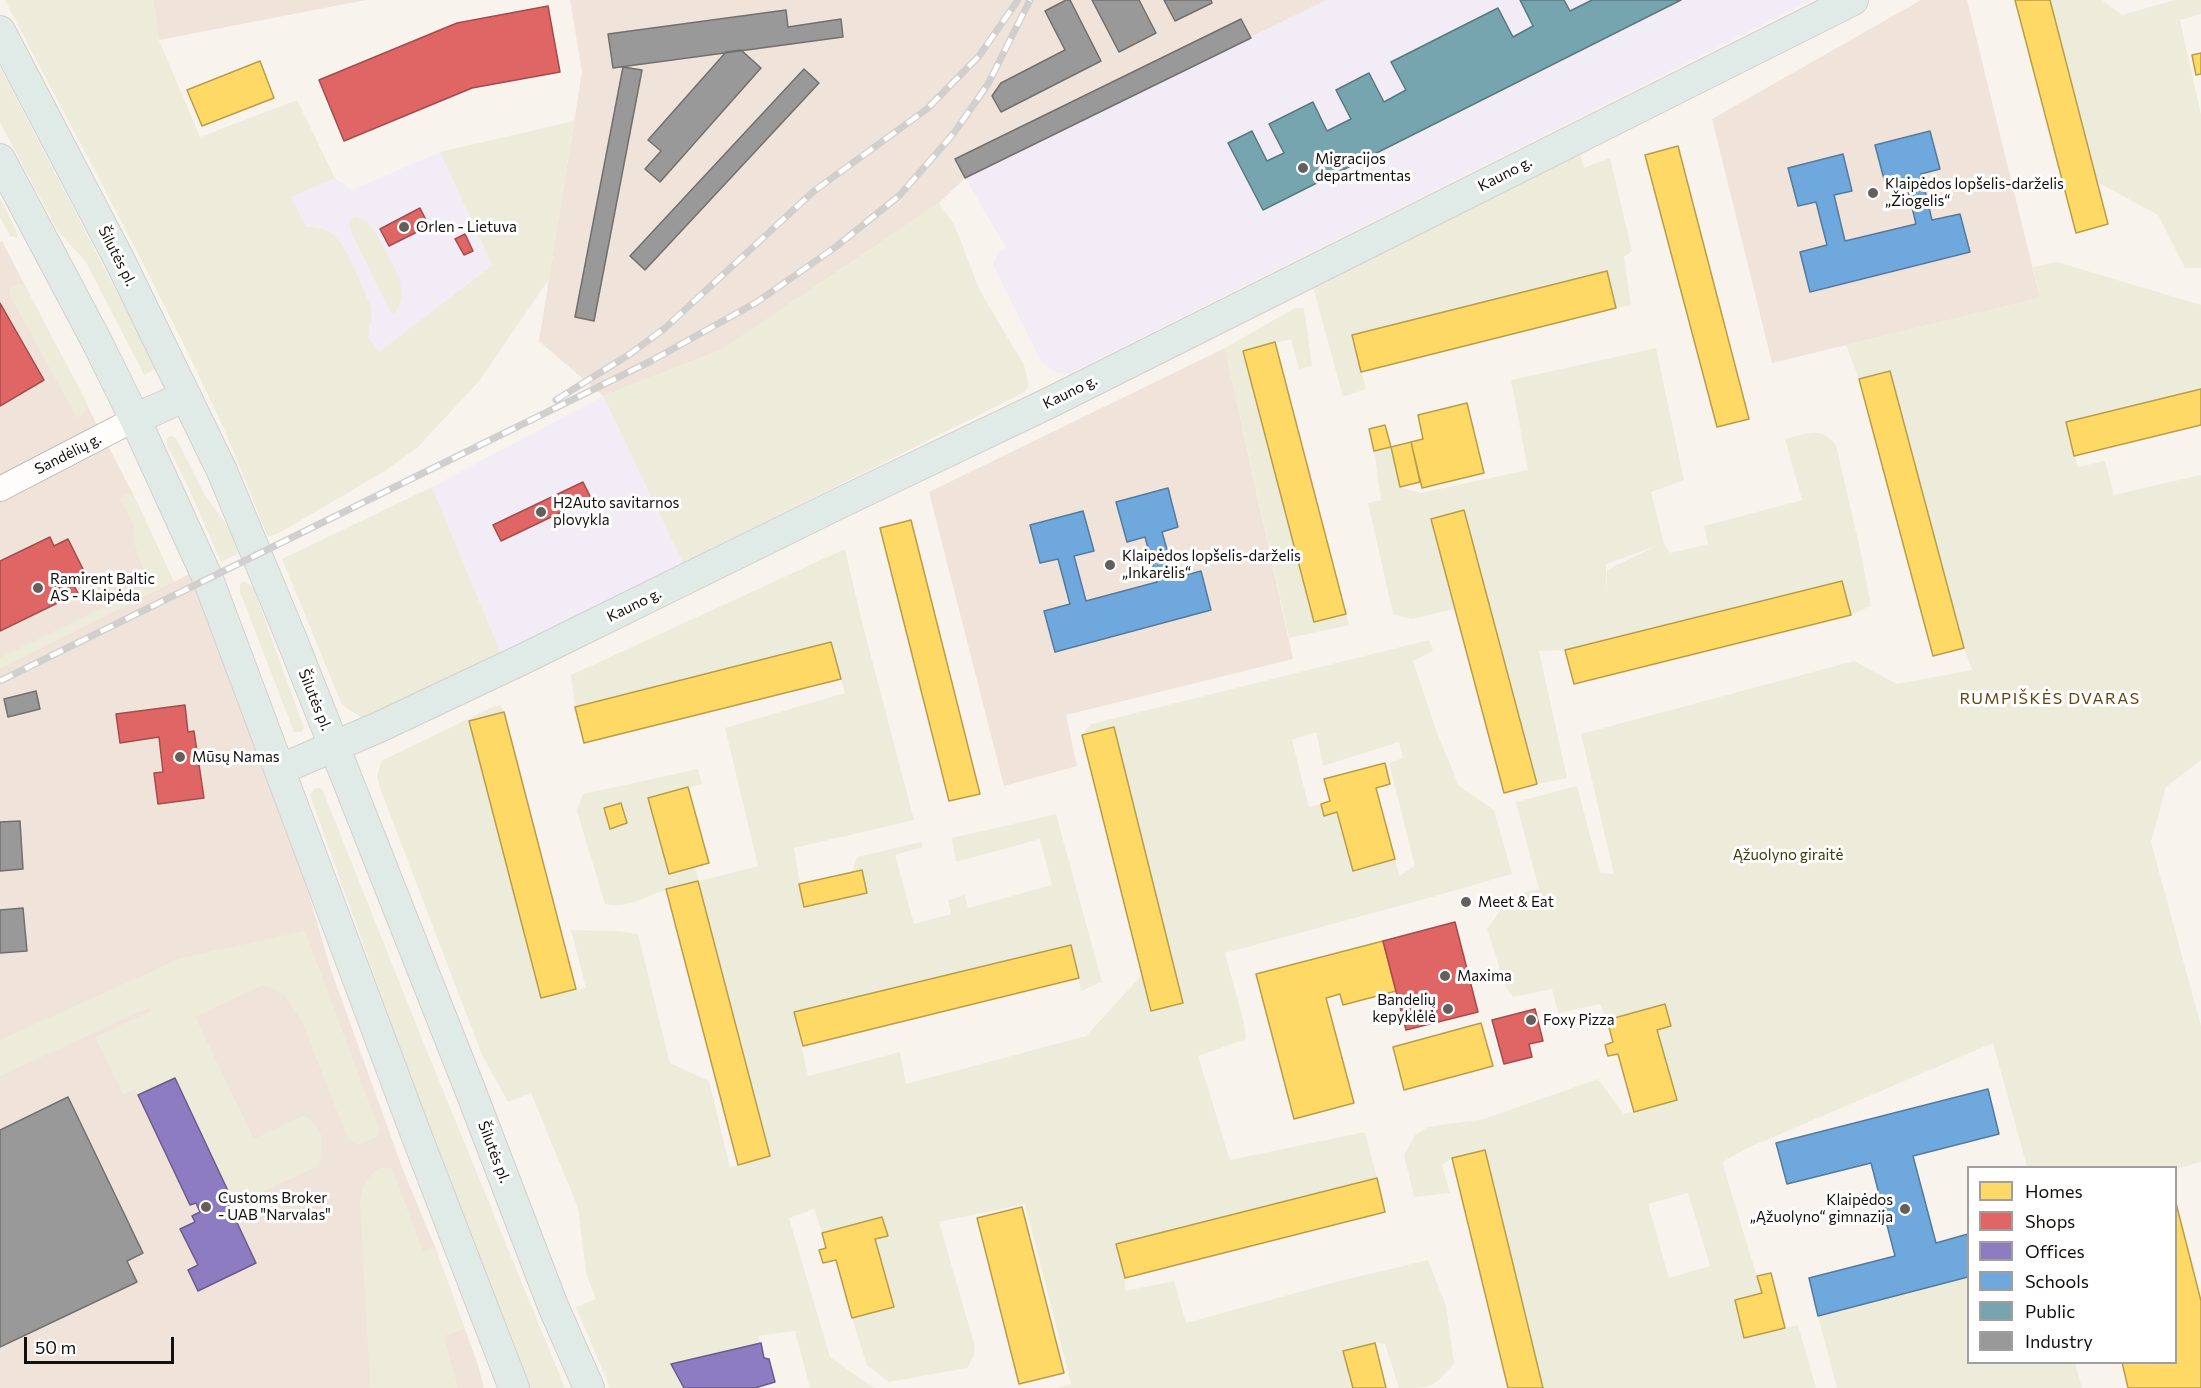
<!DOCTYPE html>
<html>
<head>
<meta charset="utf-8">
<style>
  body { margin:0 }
  #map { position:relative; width:2201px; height:1388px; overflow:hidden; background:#f9f3ee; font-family:Commissioner,sans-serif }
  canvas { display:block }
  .legend { position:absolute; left:1967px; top:1166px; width:210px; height:198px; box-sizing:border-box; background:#fff; border:2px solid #a19f9e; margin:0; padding:8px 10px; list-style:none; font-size:18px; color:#14100d }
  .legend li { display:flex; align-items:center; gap:12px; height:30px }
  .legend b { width:30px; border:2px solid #a19f9e }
  .scale { position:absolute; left:24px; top:1337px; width:150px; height:27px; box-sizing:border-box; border:3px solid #14100d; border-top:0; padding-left:8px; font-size:18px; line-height:21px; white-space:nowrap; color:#14100d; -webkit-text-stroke:4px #fff; paint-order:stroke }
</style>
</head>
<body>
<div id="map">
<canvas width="2201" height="1388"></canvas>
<ul class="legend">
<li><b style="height:16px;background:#ffd966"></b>Homes</li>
<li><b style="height:16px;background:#e06666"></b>Shops</li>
<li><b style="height:16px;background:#8e7cc3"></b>Offices</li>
<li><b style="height:16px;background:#6fa8dc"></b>Schools</li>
<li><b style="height:16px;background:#76a5af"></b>Public</li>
<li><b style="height:16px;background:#999"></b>Industry</li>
</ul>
<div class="scale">50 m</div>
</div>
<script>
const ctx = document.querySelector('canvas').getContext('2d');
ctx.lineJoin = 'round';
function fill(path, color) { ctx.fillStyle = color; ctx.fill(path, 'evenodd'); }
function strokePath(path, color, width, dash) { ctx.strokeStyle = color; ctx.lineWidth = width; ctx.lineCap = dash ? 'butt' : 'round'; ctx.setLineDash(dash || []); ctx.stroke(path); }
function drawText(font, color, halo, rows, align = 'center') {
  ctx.font = font + ' Commissioner,sans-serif'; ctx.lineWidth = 6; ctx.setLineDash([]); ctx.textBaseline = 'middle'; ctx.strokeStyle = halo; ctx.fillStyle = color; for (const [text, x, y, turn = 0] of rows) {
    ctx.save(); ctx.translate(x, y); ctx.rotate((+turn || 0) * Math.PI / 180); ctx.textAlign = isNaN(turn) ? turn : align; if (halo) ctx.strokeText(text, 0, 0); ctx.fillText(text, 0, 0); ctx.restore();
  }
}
fill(new Path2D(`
  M1326,0H1812L1070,374L1056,372L1042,363L993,265L997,253L1006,248L965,178Z
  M440,152L492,265L379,352L367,337L371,325L340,242L331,232L320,227H306L291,197L335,178L352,190Z
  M603,396L683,563L502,656L432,487Z`), '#f2ecf6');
fill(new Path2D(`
  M153,0H366L159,40Z
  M570,0H1326L965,178L939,203L723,349L603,396L539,341L582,72Z
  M1921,0H1967L2040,298L1772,363L1712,119Z
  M2,241L135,498L174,582L191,573L275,780L331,970L403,1170L435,1247L478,1365L484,1388H0V242Z
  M1225,348L1293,659L1066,715L1077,766L1004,786L929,492Z`), '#f0e3d9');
fill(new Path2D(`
  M5,0H153L159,40L200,137L297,100L335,178L291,197L306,227C314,227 321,227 329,231C346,241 361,286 370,304L372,314L368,337L379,352L492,265L440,152L574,121L549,279L480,380L417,448L383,472L281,532L268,537C253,501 239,463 223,427C157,283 78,141 5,0Z
  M2050,0H2102L2122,15L2175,0H2201V14L2180,20L2201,115V268H2185L2158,215L2097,182Z
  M0,67L156,368L144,375L86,262L57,230L0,122Z
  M1579,151L1584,168L1610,158L1632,251L1624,257L1631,305L1616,308L1606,271L1352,335L1366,389L1343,397L1312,283Z
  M0,198L17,232V238L10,236L0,217Z
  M939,203L954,224L980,291L1024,365L1029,386L1025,392L683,563L603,396L723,349Z
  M356,217L366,221L375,231L400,279L402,300L394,315L391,313L351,232L349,223L351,219Z
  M2057,262L2201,305V389L2066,422L2078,467L2105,461L2114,495L2201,475V760L2166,787L2151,842L2201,1026V1162L2176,1169V1168L2027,1167L1993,1043L1750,1147L1722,1162L1762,1293L1735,1300L1744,1338L1798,1325L1816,1388H1543L1485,1150L1452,1158L1442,1165L1450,1193L1414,1197L1404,1155L1415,1135L1428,1127L1484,1119L1598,1079L1624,1114L1677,1100L1657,1030L1671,1026L1665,1005L1607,1020L1600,1004L1558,1013L1552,989L1513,997L1506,988L1487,929L1511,896L1539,889L1516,802L1577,786L1600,873L1614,874L1581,734L1854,661L1897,684L1972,670L1964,648L1890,371L1859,379L1846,345L2040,298L2033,267ZM1688,1193L1710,1266L1669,1278L1648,1204Z
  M18,284L25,286L86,401C89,409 84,413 77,418L9,294L10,289Z
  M1295,308H1304L1312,366L1299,369L1291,339L1243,351L1314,622L1346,614L1349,625L1289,638L1225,348Z
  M1656,348L1684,480L1651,492L1664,544L1671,553L1708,544L1704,526L1802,500L1785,439C1808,434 1819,425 1836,445L1861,553L1871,606L1851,615L1842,581L1565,650L1539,651L1567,778L1537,784L1464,510L1455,609L1411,619L1393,614L1368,503L1381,500L1374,451L1391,447L1400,487L1420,493L1528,470L1511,380ZM1656,546L1607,570L1606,593V564Z
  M170,436L176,438L205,495L228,527L239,553L221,562L185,480L167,445V439Z
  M432,487L502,656L382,715L362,718L342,705L282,559Z
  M129,493L135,498L174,582L0,669V658L148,585L134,542L133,524L120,498Z
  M845,549L861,618L914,820L794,848L804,907L867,893L862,870L851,873L857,857L921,842L923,847L895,855L914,924L951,914L948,900L965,895L968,908L1052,885L1040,839L956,862L952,838L1056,814L1102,982L1081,991L1071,945L794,1013L808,1076L900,1052L906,1084L1086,1036L1142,975L1151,1010L1183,1002L1114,727L1082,735L1091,724L1429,640L1433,651L1413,661L1436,730L1459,786L1494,810L1512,874L1425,899L1225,953L1243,1019L1246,1039L1198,1056L1230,1160L1365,1132L1377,1178L1116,1244L1125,1278V1291L1174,1281L1186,1323L1332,1283L1428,1260L1446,1306L1454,1363C1433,1388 1433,1388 1399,1388L1385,1344L1375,1343L1344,1351L1353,1388H1056L1071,1384L1025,1204L939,1222L975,1347L974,1356L967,1368L889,1382L867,1365L852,1318L894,1307L875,1239L887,1236L882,1217L822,1233L814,1209L789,1218L830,1357L874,1388H810L795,1331L758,1336L761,1343L684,1388H610L576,1307L596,1299L586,1273L578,1208L531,1093L508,1102L482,1055L380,788L377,777L381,761L495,706L501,705L504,712L469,721L541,998L586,988L571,930L615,931L638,934L670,1063L709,1081L730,1167L770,1157L699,882C688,884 676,886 665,890C645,897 627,909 605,904L577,811L583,794L698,769L702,784L648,798L669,874L695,867L699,881L758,866L725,728L845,693L831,643L575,707L571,675ZM1316,732L1323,766L1399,742L1403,758L1389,763L1415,866L1399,876L1395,859L1353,871L1337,812L1324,815L1321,804L1309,807L1292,740Z
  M244,581L253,587L304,728L301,732H294L240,592V584Z
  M315,788H320L323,791L424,1044L565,1388H530L500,1318L454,1199L310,795Z
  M305,931L379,1129L377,1137L357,1145L348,1139L302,1022L284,994L263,985L195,1017L254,1139L304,1115C327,1132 323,1140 319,1166L248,1198L229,1193L175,1078L138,1095L135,1089L123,1095L95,1037L152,1011L150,1007L0,1076V1040L181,958Z
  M379,1168H392L423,1252L435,1247L465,1329L444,1336L458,1388H368L370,1383L360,1204C361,1187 366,1178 379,1168Z
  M1968,1277V1362L2075,1363L2082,1388H1837L1818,1316Z`), '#edecda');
const homes = new Path2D(`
  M2015,0H2050L2108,224L2076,233Z
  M2201,53V74L2196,75L2192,55Z
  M260,61L274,98L202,126L187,90Z
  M1678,146L1749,419L1717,427L1645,155Z
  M1607,271L1616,308L1361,372L1352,335Z
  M1275,342L1346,614L1314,622L1243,351Z
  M1890,371L1964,648L1933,656L1859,379Z
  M2201,389V425L2074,456L2066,422Z
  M1467,403L1484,473L1422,488L1411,442L1423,439L1418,415Z
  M1385,425L1391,447L1374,451L1369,429Z
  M1411,442L1420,482L1400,487L1391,447Z
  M1464,510L1537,784L1504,793L1431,519Z
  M911,520L980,794L949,801L880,528Z
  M1842,581L1851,615L1574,684L1565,650Z
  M831,642L841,679L584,743L575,707Z
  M504,712L576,989L541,998L469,721Z
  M1114,727L1183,1003L1151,1011L1082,735Z
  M1385,763L1390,784L1376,788L1395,859L1353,871L1337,812L1324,816L1321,804L1330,801L1324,779Z
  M688,787L709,863L669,874L648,798Z
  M621,803L627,823L610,829L604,808Z
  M862,870L867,893L804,907L799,884Z
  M698,881L770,1156L738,1165L666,889Z
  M1383,941L1396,991L1343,1005L1340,994L1326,998L1354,1103L1294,1119L1256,974Z
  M1071,945L1079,978L803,1046L794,1012Z
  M1665,1004L1671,1026L1657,1030L1677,1100L1634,1112L1618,1054L1608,1056L1605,1045L1613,1042L1607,1020Z
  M1481,1023L1493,1066L1404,1090L1393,1047Z
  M1485,1150L1513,1264L1543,1388H1508L1452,1158Z
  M1377,1178L1385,1212L1125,1278L1116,1244Z
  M2176,1203L2201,1301V1388H2128L2122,1362H2176Z
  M1022,1207L1064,1373L1019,1384L977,1218Z
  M882,1217L888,1236L875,1239L894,1307L852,1318L836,1260L823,1263L819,1250L826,1248L822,1233Z
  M1771,1273L1785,1328L1744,1338L1735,1300L1762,1293L1757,1276Z
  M1375,1343L1386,1388H1353L1343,1351Z`);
fill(homes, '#ffd966');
strokePath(homes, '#b89d4b', 1.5);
const shops = new Path2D(`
  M548,6L560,72L472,88L344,141L319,80L457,23Z
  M420,208L429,226L389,246L380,229Z
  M465,234L473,251L464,255L455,239Z
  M0,303L44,380L0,406Z
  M583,482L591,498L501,541L493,525Z
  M50,537L54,546L68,539L87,577L73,584L78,593L0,631V561Z
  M185,705L188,732L194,731L204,798L158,804L154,773L163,772L159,737L120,743L116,714Z
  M1455,922L1478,1012L1406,1030L1383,941Z
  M1535,1009L1543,1041L1529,1044L1532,1057L1504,1064L1492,1020Z`);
fill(shops, '#e06666');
strokePath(shops, '#a34c4b', 1.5);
const offices = new Path2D(`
  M175,1078L229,1193L224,1195L256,1263L198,1291L188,1270L198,1265L180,1229L195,1222L192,1216L200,1212L196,1203L190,1205L138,1095Z
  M761,1343L764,1358L769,1359L775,1382L755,1388H684L671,1364Z`);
fill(offices, '#8e7cc3');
strokePath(offices, '#695c8c', 1.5);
const schools = new Path2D(`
  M1930,131L1940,169L1921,174L1932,220L1960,214L1970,252L1810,292L1800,252L1827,245L1816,202L1798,206L1788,168L1843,154L1852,191L1834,195L1845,241L1916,224L1905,178L1885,183L1875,145Z
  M1168,488L1178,527L1162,532L1175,578L1201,571L1211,610L1055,652L1044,611L1070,604L1058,559L1040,563L1030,525L1083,511L1094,551L1074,556L1086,601L1157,582L1145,537L1127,542L1116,502Z
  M1988,1089L1999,1134L1913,1156L1936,1243L1968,1234V1277L1818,1316L1809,1278L1895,1256L1871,1163L1787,1184L1776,1143Z`);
fill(schools, '#6fa8dc');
strokePath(schools, '#547a9e', 1.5);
const public = new Path2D(`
  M1520,0H1564L1570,11L1592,0H1681L1263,210L1228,143L1252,131L1267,161L1284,153L1269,124L1313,102L1327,131L1351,119L1336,90L1369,73L1384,102L1406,90L1391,62L1498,8L1513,37L1533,26Z`);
fill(public, '#76a5af');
strokePath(public, '#59787e', 1.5);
const industry = new Path2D(`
  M1066,0H1070L1101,61L1001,112L992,96L1001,83L1065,50L1045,11Z
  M1092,0H1139L1156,33L1119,52Z
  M1164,0H1211L1212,3L1175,21Z
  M786,10L788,27L841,19L843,37L613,68L608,34Z
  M1241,19L1251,38L965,178L955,159Z
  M741,50L761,68L660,182L645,169L661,151L648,140L726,52Z
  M623,67L642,70L594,321L575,317Z
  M804,69L819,83L645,270L630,256Z
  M36,691L40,709L8,717L4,699Z
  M20,821L23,869L0,871V822Z
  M23,908L27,951L0,953V910Z
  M68,1097L143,1253L127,1261L137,1282L0,1347V1130Z`);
fill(industry, '#999');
strokePath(industry, '#71706f', 1.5);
const minor = new Path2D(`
  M0,489L135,419`);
const major = new Path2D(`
  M0,31L119,259L222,471L292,640L471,1092L553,1306L589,1388
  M0,159L97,342L135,419L208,579L417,1137L514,1388
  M135,419L186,396
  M281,769L377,728L521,660L840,503L1051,402L1853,0`);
strokePath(minor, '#beb9b5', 26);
strokePath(major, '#d2d0cd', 32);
strokePath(minor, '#fefdfc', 24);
strokePath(major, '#e0eae7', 30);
const rail = new Path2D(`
  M556,400L630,354L665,328L814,191L927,109L979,56L1018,0
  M0,681L651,361L757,302L837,246L900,195L954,133L988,84L1030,0`);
strokePath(rail, '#d1cfce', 7);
strokePath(rail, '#fff', 4.5, [14]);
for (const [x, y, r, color] of [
  [1303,168,6,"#645f5c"],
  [1873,193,6,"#645f5c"],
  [404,227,6,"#645f5c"],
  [541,512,6,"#645f5c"],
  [1110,565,6,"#645f5c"],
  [38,588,6,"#645f5c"],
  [180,757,6,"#645f5c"],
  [1466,902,6,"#645f5c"],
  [1445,976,6,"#645f5c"],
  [1448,1009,6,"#645f5c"],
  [1531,1020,6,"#645f5c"],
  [206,1207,6,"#645f5c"],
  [1905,1209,6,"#645f5c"]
]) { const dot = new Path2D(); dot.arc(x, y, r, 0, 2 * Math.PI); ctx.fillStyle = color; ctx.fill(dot); strokePath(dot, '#fff', 2); }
drawText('15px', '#14100d', '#fff', [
  ["Migracijos",1315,159],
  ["departmentas",1315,176],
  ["Klaipėdos lopšelis-darželis",1885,184],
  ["„Žiogelis“",1885,201],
  ["Orlen - Lietuva",416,227],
  ["H2Auto savitarnos",553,503],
  ["plovykla",553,520],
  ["Klaipėdos lopšelis-darželis",1122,556],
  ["„Inkarėlis“",1122,573],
  ["Ramirent Baltic",50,579],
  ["AS - Klaipėda",50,596],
  ["Mūsų Namas",192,757],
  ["Meet & Eat",1478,902],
  ["Maxima",1457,976],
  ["Bandelių",1436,1000,"right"],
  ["kepyklėlė",1436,1017,"right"],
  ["Foxy Pizza",1543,1020],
  ["Customs Broker",218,1198],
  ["- UAB \"Narvalas\"",218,1215],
  ["Klaipėdos",1893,1200,"right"],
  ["„Ąžuolyno“ gimnazija",1893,1217,"right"]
], 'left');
drawText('15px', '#14100d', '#fff', [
  ["Kauno g.",1505,174,-27],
  ["Šilutės pl.",117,256,63],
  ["Kauno g.",1070,392,-26],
  ["Sandėlių g.",68,454,-27],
  ["Kauno g.",634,605,-26],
  ["Šilutės pl.",315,700,68],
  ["Šilutės pl.",494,1152,69]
]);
drawText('15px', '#3a3c01', '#fff', [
  ["Ąžuolyno giraitė",1788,855]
]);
ctx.letterSpacing = '1.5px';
drawText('16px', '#65430e', '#fff', [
  ["RUMPIŠKĖS DVARAS",2050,699]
]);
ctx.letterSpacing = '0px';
</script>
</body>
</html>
